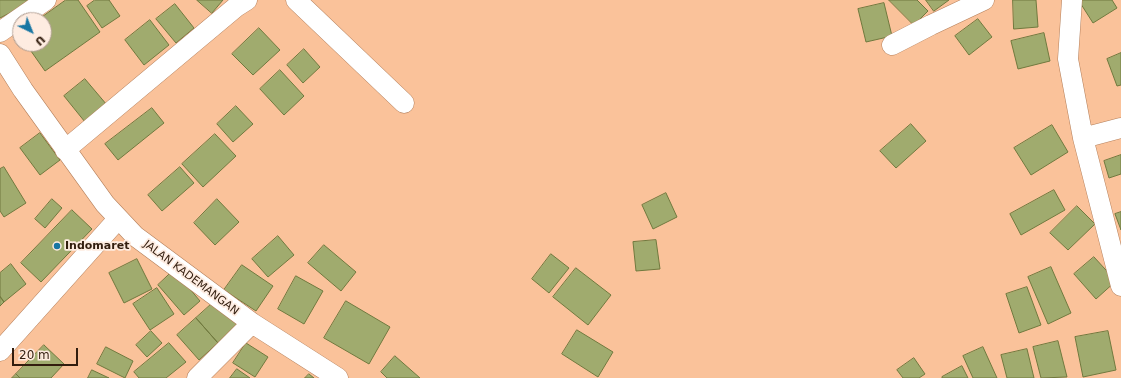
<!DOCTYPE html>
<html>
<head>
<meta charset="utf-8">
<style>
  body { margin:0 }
  #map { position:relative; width:1121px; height:378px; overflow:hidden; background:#fac29a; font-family:"DejaVu Sans",sans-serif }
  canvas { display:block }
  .north { position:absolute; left:12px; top:12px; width:40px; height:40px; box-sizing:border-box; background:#feece1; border:1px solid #ac998d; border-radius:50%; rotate:137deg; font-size:11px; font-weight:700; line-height:16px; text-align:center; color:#321d0e }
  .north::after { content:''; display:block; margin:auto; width:14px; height:18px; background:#1876a3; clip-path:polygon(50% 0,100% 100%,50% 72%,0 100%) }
  .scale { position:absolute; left:12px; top:348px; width:66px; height:18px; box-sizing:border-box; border:2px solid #321d0e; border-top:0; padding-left:5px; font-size:12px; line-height:14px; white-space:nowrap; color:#321d0e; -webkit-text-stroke:3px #feece1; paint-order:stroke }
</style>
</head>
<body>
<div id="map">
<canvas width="1121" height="378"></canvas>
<div class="north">U</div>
<div class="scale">20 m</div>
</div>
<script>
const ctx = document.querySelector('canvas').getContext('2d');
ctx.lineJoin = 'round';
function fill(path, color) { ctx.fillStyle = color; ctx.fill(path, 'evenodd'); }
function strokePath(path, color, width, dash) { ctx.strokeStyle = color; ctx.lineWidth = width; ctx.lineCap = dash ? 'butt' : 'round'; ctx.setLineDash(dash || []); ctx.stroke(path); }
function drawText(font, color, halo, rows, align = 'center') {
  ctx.font = font + ' "DejaVu Sans",sans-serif'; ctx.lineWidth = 3.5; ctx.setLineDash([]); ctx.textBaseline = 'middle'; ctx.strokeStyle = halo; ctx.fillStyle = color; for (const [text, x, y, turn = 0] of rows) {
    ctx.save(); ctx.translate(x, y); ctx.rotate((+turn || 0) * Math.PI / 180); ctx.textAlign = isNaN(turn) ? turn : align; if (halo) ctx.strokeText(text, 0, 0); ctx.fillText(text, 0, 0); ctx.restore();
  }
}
const building = new Path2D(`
  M0,0H30L31,2L0,18Z
  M66,0H78L100,32L45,71L26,44H44V20H38Z
  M95,0H109L120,16L102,28L87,6Z
  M197,0H223L212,13Z
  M889,0H917L928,11L914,25Z
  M926,0H949L934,11Z
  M1013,0H1036L1038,27L1014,29Z
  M1080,0H1112L1117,8L1093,23L1079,1Z
  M884,3L892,36L866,42L858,9Z
  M175,4L194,28L176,43L156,19Z
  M978,19L992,37L969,55L955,36Z
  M150,20L169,45L144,65L125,40Z
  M259,28L280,50L253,75L232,54Z
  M1044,33L1050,61L1018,69L1011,41Z
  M304,49L320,67L303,83L287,65Z
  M1121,53V85L1117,86L1107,59Z
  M280,70L304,96L284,115L260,89Z
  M85,79L107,105L85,122L64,96Z
  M236,106L253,124L233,142L217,124Z
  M152,108L164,123L118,160L105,144Z
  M911,124L926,141L896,168L880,151Z
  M1052,125L1068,152L1031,175L1014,148Z
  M40,133L60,160L40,175L20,148Z
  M215,134L236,156L203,187L182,164Z
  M1121,155V174L1109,178L1104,161Z
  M4,167L26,203L4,217L0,211V169Z
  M180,167L194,183L162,211L148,195Z
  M1054,190L1065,210L1021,235L1010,214Z
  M666,193L677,217L653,229L642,205Z
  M52,199L62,208L45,228L35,219Z
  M217,199L239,222L215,245L194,223Z
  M1077,206L1095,224L1068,250L1050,233Z
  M72,210L92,229L41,282L21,263Z
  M1121,212V230L1115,214Z
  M278,236L294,255L268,277L252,259Z
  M656,240L660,269L636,271L633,242Z
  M324,245L356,272L341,291L308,263Z
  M551,254L569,268L549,293L532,279Z
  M1094,257L1116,281L1096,299L1074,274Z
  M137,259L152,289L124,303L109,273Z
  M11,264L26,284L4,302L0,296V273Z
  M242,265L273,286L256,311L224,290Z
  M1051,267L1071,313L1048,324L1028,277Z
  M576,268L611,295L588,325L553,297Z
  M174,270L200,301L184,315L158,285Z
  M296,276L323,291L304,324L278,309Z
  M1027,287L1041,325L1019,333L1006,294Z
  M157,288L174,314L150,330L133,304Z
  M0,297L4,302L0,306Z
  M216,300L238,325L218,343L196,318Z
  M346,301L390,327L369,364L324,338Z
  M196,318L218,343L199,360L177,335Z
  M577,330L613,352L598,377L562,354Z
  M151,331L162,343L147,357L136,345Z
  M1108,331L1116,370L1083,377L1075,337Z
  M1058,341L1067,377L1041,378L1033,347Z
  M169,343L186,362L166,378H139L134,372Z
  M246,343L268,357L255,377L233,363Z
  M44,345L64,364L51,378H20L16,374Z
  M106,347L133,361L125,378L97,364Z
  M983,347L997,378H973L963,356Z
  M1027,349L1034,378H1007L1001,355Z
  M395,356L420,378H387L381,372Z
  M914,358L925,374L919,378H903L897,370Z
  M962,366L968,378H942V377Z
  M237,369L250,378H230Z
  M92,370L109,378H88Z
  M16,374L20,378H12Z
  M309,374L314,378H305Z`);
fill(building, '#a0ab6e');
strokePath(building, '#70793e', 1);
const street = new Path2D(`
  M296,0L404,103
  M1072,0L1068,59L1083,138L1121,286
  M0,32L46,0
  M892,45L931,25L984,0
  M0,54L23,90L105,204L135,236L252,323L338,378
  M1083,138L1121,128
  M65,150L236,7L247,0
  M0,351L118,219
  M197,378L252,323`);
strokePath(street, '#b47f5a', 21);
strokePath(street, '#fff', 20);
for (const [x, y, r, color] of [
  [57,246,4,"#1876a3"]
]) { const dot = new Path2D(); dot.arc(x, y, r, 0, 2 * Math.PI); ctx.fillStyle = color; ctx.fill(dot); strokePath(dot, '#feece1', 1.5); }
drawText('bold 11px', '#321d0e', '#feece1', [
  ["Indomaret",65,246]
], 'left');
drawText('11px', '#321d0e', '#feece1', [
  ["JALAN KADEMANGAN",191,278,37]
]);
</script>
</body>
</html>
